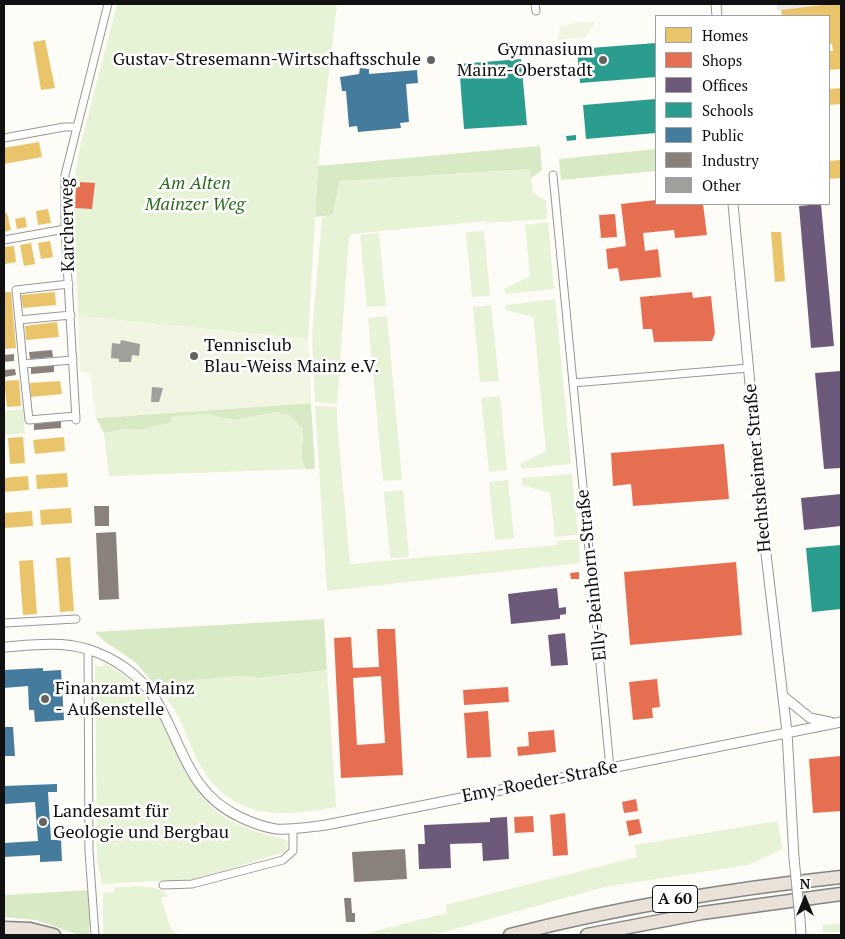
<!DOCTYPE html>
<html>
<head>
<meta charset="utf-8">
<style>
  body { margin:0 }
  #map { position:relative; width:845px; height:939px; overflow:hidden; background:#fdfcf7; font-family:"PT Serif",serif }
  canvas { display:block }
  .frame { position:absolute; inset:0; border:5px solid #111; pointer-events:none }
  .legend { position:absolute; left:655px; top:15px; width:175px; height:190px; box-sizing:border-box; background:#fff; border:1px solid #a0a0a0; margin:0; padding:6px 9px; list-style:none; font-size:15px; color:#111 }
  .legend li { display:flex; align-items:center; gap:10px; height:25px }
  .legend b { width:25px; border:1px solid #a0a0a0 }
  .north { position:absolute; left:780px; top:874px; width:50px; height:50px; -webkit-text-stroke:4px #fff; paint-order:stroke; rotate:0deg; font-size:14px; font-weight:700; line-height:20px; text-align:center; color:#111 }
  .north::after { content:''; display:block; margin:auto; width:18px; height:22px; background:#111; clip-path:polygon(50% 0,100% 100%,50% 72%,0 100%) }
</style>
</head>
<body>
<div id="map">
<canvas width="845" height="939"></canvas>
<div class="frame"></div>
<ul class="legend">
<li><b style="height:14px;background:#e9c46a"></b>Homes</li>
<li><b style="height:14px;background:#e76f51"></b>Shops</li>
<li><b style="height:14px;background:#6d597a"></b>Offices</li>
<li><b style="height:14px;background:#2a9d8f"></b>Schools</li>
<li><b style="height:14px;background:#457b9d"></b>Public</li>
<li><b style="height:14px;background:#8a817c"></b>Industry</li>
<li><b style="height:14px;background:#a19f9c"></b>Other</li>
</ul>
<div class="north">N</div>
</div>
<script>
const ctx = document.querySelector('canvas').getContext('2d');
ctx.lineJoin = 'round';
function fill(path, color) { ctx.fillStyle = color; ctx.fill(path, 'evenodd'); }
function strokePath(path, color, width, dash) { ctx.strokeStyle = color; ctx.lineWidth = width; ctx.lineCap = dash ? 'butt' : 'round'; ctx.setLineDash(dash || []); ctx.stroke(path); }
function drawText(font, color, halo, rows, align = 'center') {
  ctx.font = font + ' "PT Serif",serif'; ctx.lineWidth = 5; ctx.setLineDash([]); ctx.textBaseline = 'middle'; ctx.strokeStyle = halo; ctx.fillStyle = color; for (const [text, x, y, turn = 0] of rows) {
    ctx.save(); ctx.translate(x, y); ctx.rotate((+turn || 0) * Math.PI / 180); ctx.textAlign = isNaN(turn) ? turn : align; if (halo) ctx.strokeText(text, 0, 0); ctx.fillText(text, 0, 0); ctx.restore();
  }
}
fill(new Path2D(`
  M117,4H337L318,166L308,339L78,316L73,186L80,147Z
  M530,169L533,193L546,200L547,219L487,223L486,221L353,234L349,236L337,404L315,402L312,334L322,217L333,215L338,181Z
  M548,222L554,289L506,294L504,289L530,276L525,225Z
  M484,231L490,296L472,297L466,232Z
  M379,233L386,306L367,307L360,235Z
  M555,299L571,464L522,469L520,464L546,451L534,323L533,317L506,310L505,305Z
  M491,305L499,381L480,382L473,307Z
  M387,316L402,480L383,481L368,318Z
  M500,396L507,470L489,472L481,398Z
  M315,406L337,407V421L350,564L557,545V541L578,539L580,563L327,591Z
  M23,409L25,433L4,435V411Z
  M278,412L288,415L304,428L302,439L307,469L109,476L104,433L123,429L139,430L172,422L171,417L205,414L234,420Z
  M572,474L578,535L555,537L550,493L522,485V478Z
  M508,480L514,538L495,540L489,482Z
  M403,490L409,557L390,558L384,492Z
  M104,663C121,673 137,684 148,700C174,735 181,782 216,811C236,827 262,834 284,839L288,842L286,852L196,879L102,884L97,861L95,665L103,667Z
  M327,670L336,807C284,817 236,821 203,770C193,754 187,734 179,718C174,709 168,700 162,692L184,681L240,676L258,678Z
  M777,821L783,849L748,865L604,887L433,935H359L447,913L446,905L637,857L635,845Z
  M139,886C149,887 161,887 168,896L161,898L171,929L179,935H103V893L114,892V887Z
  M841,923V932L823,933L822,925Z`), '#e7f3d7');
fill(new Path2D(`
  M540,146L542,170L531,178L530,169L339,181L333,215L315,217L318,166Z
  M656,149V171L561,180L559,159Z
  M311,403L315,469H307L303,463L302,455L303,428L288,415L277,412L234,420L205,414L171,417L172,422L139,430L123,429L104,433L96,418Z
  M324,619L327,670L258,678L240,676L184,681L162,692L135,662L104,641L95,632Z
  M90,890L91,926H89V935H79L36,920L4,917V895Z`), '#d8eac5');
fill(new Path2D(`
  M581,22H595L586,37L558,40L560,26Z
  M78,316L308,339L311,403L96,418L90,373L80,372Z`), '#f0f6e1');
fill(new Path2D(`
  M776,4H830L777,11Z`), '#edebe2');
fill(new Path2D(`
  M830,4H841V69L829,70V51H833L832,44H829V16H782L781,10Z
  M45,40L55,88L41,90L33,42Z
  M841,88V104L829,105V89Z
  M39,142L42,157L4,164V148Z
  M841,160V178L829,179V161Z
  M48,209L51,223L38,225L36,211Z
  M4,213H7L11,230L4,232Z
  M25,217L27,227L17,229L15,219Z
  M771,232H781L785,281L775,282Z
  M50,241L53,257L41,259L38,243Z
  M31,243L35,264L24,266L20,245Z
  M14,246L16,262L5,264L4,247Z
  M4,292H11L16,348L4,349Z
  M55,292L56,305L23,308L21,295Z
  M57,322L59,337L26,340L25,326Z
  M19,380L21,406L7,407L4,381Z
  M60,381L62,394L31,397L30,383Z
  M23,437L25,463L10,464L8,438Z
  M64,437L65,451L35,454L33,440Z
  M67,473L68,487L37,489L36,475Z
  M28,476L29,490L4,492V478Z
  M71,508L72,523L41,525L40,510Z
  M32,511L33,526L4,528V513Z
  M70,557L74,611L60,612L56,558Z
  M33,560L37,614L23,615L19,561Z`), '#e9c46a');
fill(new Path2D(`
  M80,182L95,183L92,209L75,208L76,187H80Z
  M656,200V204H703L707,235L675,238L674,230L643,233L645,251L658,249L661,277L620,281L618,268L608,269L606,249L626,246L621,204Z
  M615,214L617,237L601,238L599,215Z
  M692,292L693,298L711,296L715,333L712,341L654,342L652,329H643L640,297Z
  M724,444L729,499L633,506L631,484L613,486L611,453Z
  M736,562L742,635L630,645L624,572Z
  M579,572V579H571L570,573Z
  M377,629H395L403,775L341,778L334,638L351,637L353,668L379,667ZM381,676L385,743L357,745L353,678Z
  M657,679L660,707L652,708L653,718L633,720L629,682Z
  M508,687L509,702L464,705L463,690Z
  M488,711L491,757L467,758L464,713Z
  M554,730L556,752L518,756L517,747L529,746L528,732Z
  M841,756V811L813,813L809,759Z
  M636,799L638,811L624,813L622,802Z
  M565,813L568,855L553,856L550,815Z
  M533,816L534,832L515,833L514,817Z
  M639,819L642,833L629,836L626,821Z`), '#e76f51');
fill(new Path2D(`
  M821,204L834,346L811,348L799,206Z
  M841,371V468L824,469L815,373Z
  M841,494V526L804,530L801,498Z
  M557,588L559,608L566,607V614L560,615V619L511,624L508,594Z
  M565,633L568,665L551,666L548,635Z
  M507,817L509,859L483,861L482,843L450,844L451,868L419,869L418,844H425L424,825L490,822V818Z`), '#6d597a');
fill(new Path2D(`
  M656,43V77L580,83L577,49Z
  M521,59L527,125L464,129L459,64Z
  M656,99V133L586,139L583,105Z
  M576,135V140L567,141L566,136Z
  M841,545V609L812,612L806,548Z`), '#2a9d8f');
fill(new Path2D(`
  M360,68L369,69V74L417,70L418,83L406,84L409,122L400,123L401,128L358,132L357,126L349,127L346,91H342L340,77L359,74Z
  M43,668V671L61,670L64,720L35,722L34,710H29L28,686L4,688V670Z
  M4,727H13L15,756H4Z
  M57,784V792H48L51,840H61L62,861L40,862V855L4,857V843L38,841L35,802L4,804V786Z`), '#457b9d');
fill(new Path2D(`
  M52,350L53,357L30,359L29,352Z
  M14,354V361L4,362V355Z
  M54,365V372L31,374V367Z
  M15,369L16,375L4,377V370Z
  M61,421V428L34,430V424Z
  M94,506H109V526H95Z
  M116,532L119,599L99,600L96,533Z
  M405,849L407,879L354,882L352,852Z
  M344,898H351L352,913H355V922H346Z`), '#8a817c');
fill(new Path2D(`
  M121,340L140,344L139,356L132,355L131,362H119V359L111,358L112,343L120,344Z
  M152,387L163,388L159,402H151Z`), '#a19f9c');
const minor = new Path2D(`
  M535,4L536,11
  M4,138L64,127H76
  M553,175L610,768
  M4,240L65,229
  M71,315L19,320L23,364L73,360
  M19,320L16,290L69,284
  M23,364L29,420L76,416
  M573,383L749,368
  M76,420L65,229V175L108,4
  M4,623L76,619
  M88,649L89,851L95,935
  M163,885L192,884L283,860L293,851V829`);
const tertiary = new Path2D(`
  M716,4L717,16
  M733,204L766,554L787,732L794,858
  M4,647C31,645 61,641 87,649C114,657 141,676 156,700C183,745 188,793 240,817C252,823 264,827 276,829C293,830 309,827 326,825L841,722
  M783,696L810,718L830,722
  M800,919L801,935`);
const motorway = new Path2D(`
  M4,928L30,929L54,935
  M510,935C620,907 729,889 841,877
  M587,935L702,913L841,894`);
strokePath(minor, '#979795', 9);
strokePath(tertiary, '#979795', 11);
strokePath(motorway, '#858482', 15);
strokePath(minor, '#fffffe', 7);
strokePath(tertiary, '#fffffe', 9);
strokePath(motorway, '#eae1d8', 12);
const tertiaryBridge = new Path2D(`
  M794,858L800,919`);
strokePath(tertiaryBridge, '#979795', 11, []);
strokePath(tertiaryBridge, '#fffffe', 9);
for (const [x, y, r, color] of [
  [431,60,5,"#646362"],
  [603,60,5,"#646362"],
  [194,356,5,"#646362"],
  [45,699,5,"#646362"],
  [43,822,5,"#646362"]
]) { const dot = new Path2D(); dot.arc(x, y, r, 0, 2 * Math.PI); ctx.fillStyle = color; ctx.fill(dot); strokePath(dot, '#fff', 2); }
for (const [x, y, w] of [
  [675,899,45]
]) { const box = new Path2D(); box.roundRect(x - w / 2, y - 13.5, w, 27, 4); ctx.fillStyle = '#fff'; ctx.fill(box); strokePath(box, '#111', 1); }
drawText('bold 16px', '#111', null, [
  ["A 60",675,899]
]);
drawText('18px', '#111', '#fff', [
  ["Gymnasium",593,50,"right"],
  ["Mainz-Oberstadt",593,71,"right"],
  ["Gustav-Stresemann-Wirtschaftsschule",421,60,"right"],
  ["Tennisclub",204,346],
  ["Blau-Weiss Mainz e.V.",204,367],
  ["Finanzamt Mainz",55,689],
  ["- Außenstelle",55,710],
  ["Landesamt für",53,812],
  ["Geologie und Bergbau",53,833]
], 'left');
drawText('italic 18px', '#2f6b1f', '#fff', [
  ["Am Alten",195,184],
  ["Mainzer Weg",195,205]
]);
drawText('18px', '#111', '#fff', [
  ["Karcherweg",68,225,-91],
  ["Hechtsheimer Straße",758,468,-95],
  ["Elly-Beinhorn-Straße",592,575,-96],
  ["Emy-Roeder-Straße",540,782,-11]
]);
</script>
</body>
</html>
